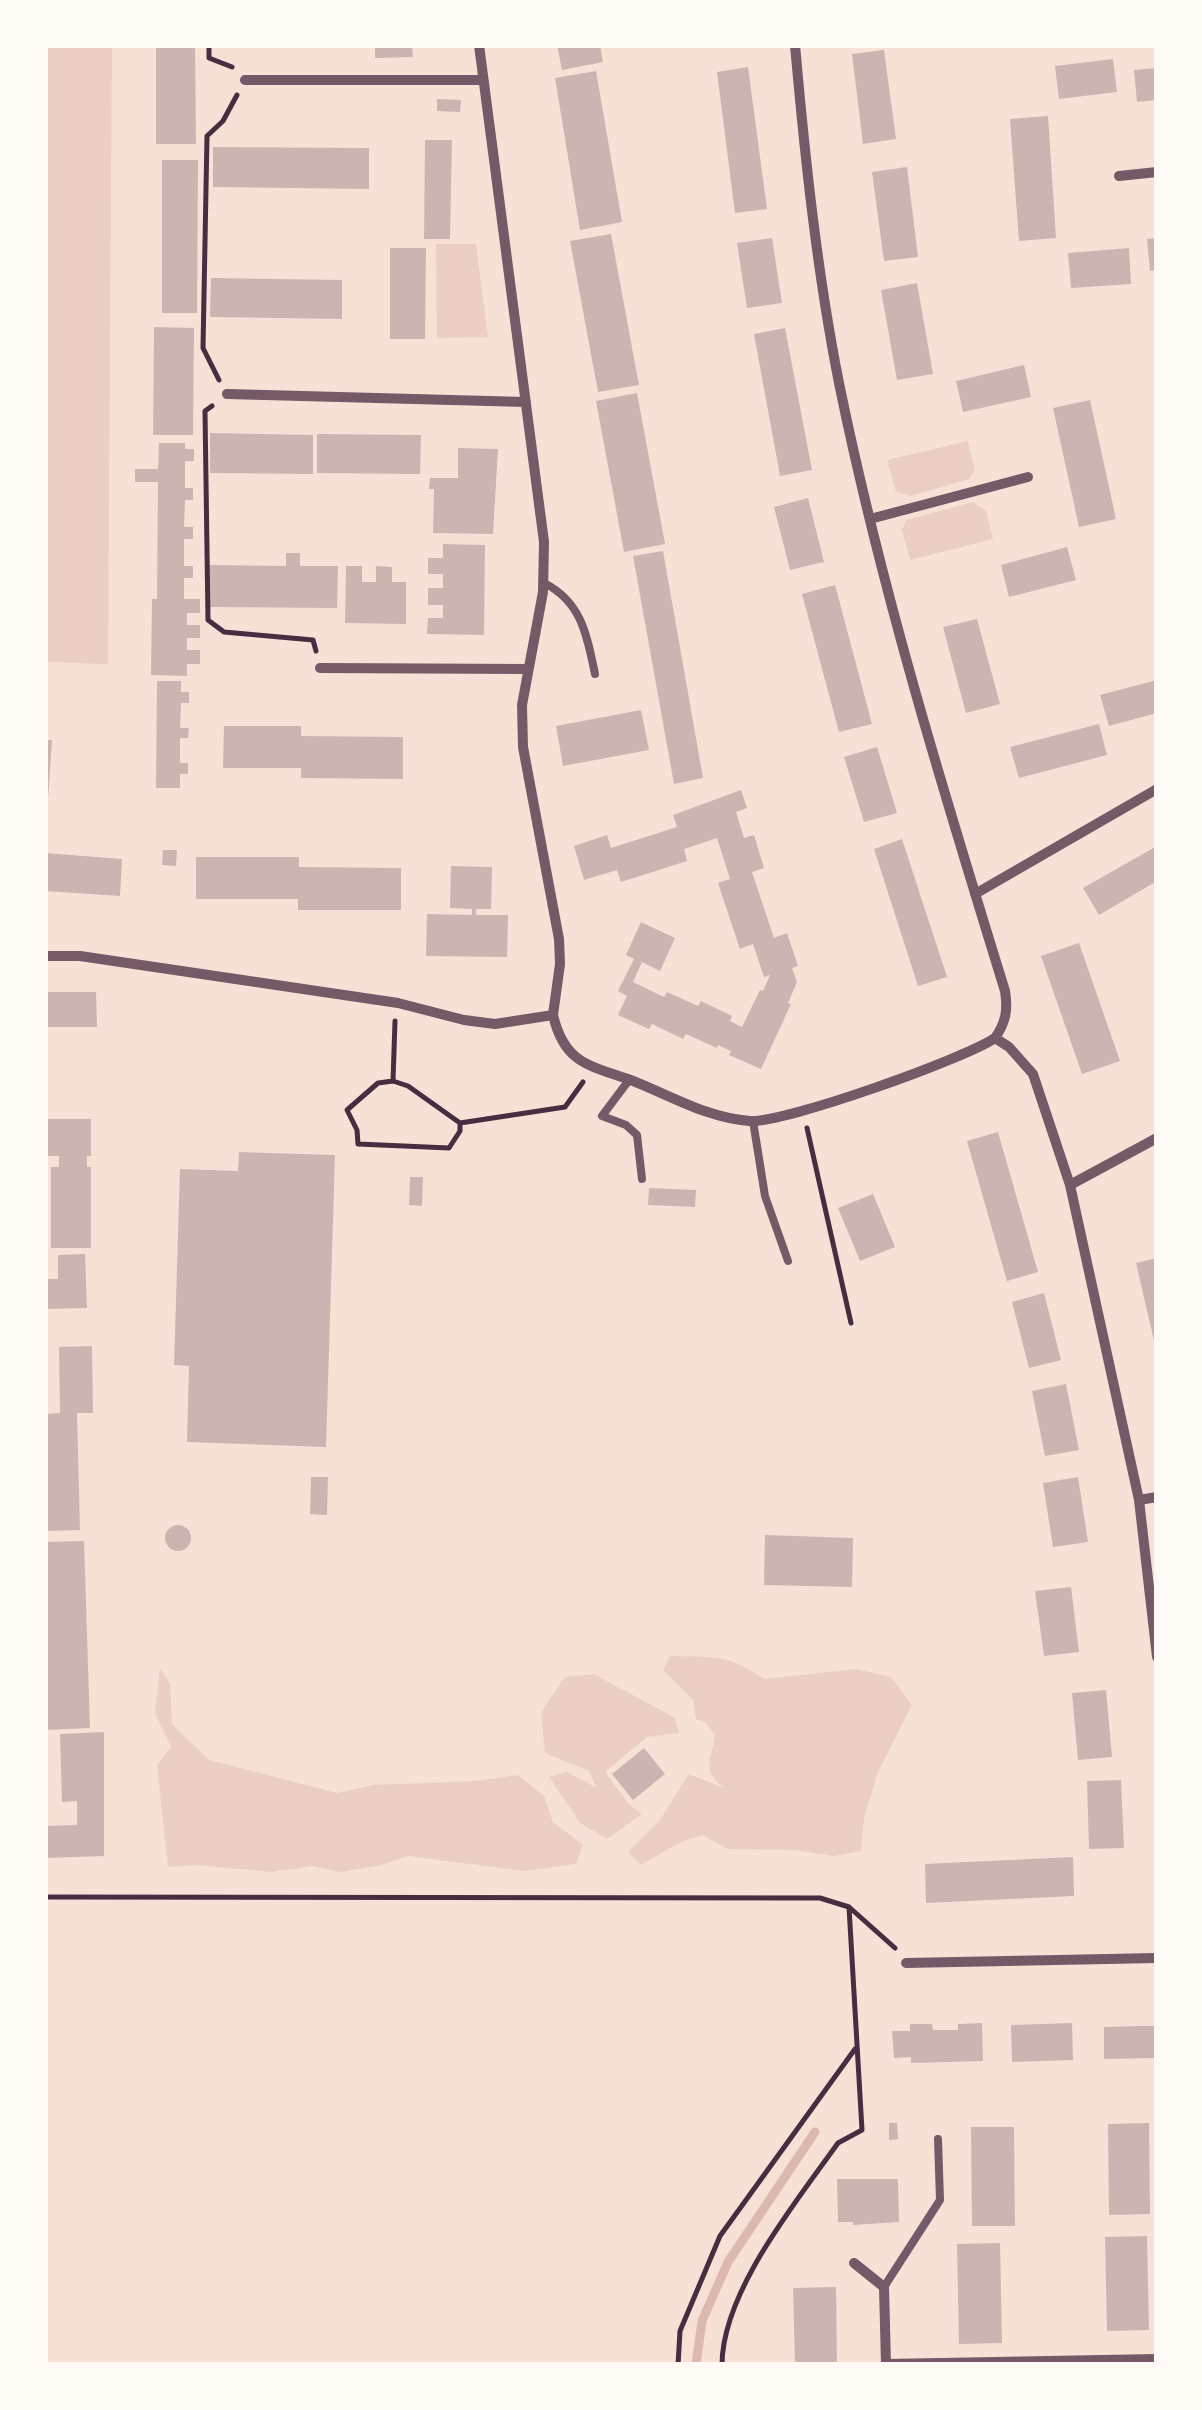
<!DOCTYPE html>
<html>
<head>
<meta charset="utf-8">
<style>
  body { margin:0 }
  #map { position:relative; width:1202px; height:2410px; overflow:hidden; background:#f7e1d7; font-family:Roboto,sans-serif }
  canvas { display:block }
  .frame { position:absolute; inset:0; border:48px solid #fffaf5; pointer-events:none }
</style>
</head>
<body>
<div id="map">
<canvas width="1202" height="2410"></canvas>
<div class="frame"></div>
</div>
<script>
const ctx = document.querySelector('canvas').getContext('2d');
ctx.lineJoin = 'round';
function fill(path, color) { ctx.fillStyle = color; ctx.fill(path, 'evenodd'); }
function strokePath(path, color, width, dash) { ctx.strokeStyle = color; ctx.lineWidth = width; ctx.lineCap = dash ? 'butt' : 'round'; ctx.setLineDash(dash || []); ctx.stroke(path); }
fill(new Path2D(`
  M45,45H112L108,664L45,662Z
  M436,244H476L488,337L437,338Z
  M968,441L975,470L969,479L911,496L896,492L887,460Z
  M973,502L986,511L993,539L910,560L902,530L906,520Z
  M670,1656C710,1657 730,1654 764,1679L856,1669L891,1677L912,1705L878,1772L864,1818L861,1851L834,1856L794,1850L728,1849L702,1835L681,1842L641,1865L628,1852L660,1820L689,1774L724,1788C700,1769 712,1761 715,1735L705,1722L696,1719L693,1700L663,1670Z
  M160,1669L170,1684L172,1724L209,1760L338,1793L373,1785L475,1781L518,1775L544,1796L553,1822L583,1845L576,1864L524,1871L408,1856L378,1866L339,1872L312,1866L272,1872L196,1865L168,1867L157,1765L171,1747L155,1713Z
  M594,1674L675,1718L679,1733L647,1737L605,1772L630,1805L642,1814L607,1839L580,1823L549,1777L567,1772L597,1788L589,1771L545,1753L541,1712L565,1677Z`), '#ebcfc5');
strokePath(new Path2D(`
  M696,2365L702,2321L728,2262L815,2132`), '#dcb8b0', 9);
fill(new Path2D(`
  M156,45H195L196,144H156Z
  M375,45H412L413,57L375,58Z
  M557,45H600L603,62L562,70Z
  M884,50L896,139L863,144L852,54Z
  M1113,59L1117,92L1059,99L1055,66Z
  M748,67L767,209L735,213L717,72Z
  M1157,68V100L1137,102L1134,70Z
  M596,71L622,222L580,230L555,78Z
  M437,99L461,100L460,112L437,111Z
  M1048,116L1056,238L1019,241L1010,119Z
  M425,140H452L450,239H424Z
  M213,147L369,148V189L213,187Z
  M162,160H198L197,313H162Z
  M907,167L918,257L884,261L872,172Z
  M611,234L639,385L598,392L570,241Z
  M772,238L782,303L747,308L737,243Z
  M1157,238V270L1150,271L1147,239Z
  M390,248H426L425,339H390Z
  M1129,248L1131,284L1071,288L1068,253Z
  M211,278L342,280V319L210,317Z
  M917,283L933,374L897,380L881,290Z
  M154,327L194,328L193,435H153Z
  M785,328L812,470L780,476L754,334Z
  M1024,365L1031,397L963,412L956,381Z
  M637,393L665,544L624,552L596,401Z
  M1090,400L1116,519L1079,527L1053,408Z
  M210,433L313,435V474L210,473Z
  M317,434L421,435L420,474L317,473Z
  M159,443H185V449H194V461H185V488H193V500H185L184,527H193V539H184V566H193V578H184V599H200V613H187V625H200V638H187V650H200V664H187V676L151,675L152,599H157L158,482H135V469H158Z
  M458,448L498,449L493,534L433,533L434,489H429L430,478H458Z
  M808,498L824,562L790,570L774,507Z
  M443,544L485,545L484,635L427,634L428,618H443V605H428V588H443V574H428V558H443Z
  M1067,547L1076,580L1009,597L1001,565Z
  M663,551L703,778L674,784L633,556Z
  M286,553H300V566H338L337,608L209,607V565L286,566Z
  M346,566H362V582H376V566L392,567V582H406V624L345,623Z
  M835,585L872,724L839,732L802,594Z
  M977,619L1000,704L966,713L943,627Z
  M1157,680V713L1109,726L1100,695Z
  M157,681H181V692H189V703H181L180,728H189L188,738H180V763H188V774H180V788H156Z
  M641,710L649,750L563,766L556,726Z
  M1099,724L1107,755L1019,778L1010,747Z
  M224,726H301V736L403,737V779L301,778V768H223Z
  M45,740H52L48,800H45Z
  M877,747L897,813L864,822L844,757Z
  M741,790L747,808L736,812L744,838L754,835L764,868L752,872L774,938L787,933L798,966L792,968L797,982L788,1003L791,1004L761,1069L729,1055L731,1051L718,1045L717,1048L686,1034L683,1039L652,1024L649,1029L618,1015L627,996L618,991L634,959L626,955L641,922L675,938L660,971L642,962L633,982L664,997L667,992L698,1006L701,1001L732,1016L730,1021L742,1027L760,990L763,991L770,975L764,977L753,944L740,949L718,883L730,879L717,838L684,849L687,861L621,882L617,870L584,880L574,846L607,835L611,848L677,827L673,815Z
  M902,839L947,977L918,986L874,849Z
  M1157,846V881L1099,915L1083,888Z
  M163,850H177L176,866L162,865Z
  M45,853L122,859L120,896L45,891Z
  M196,857H299V867L401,868V910H298V899H196Z
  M451,866L492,867L491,909H476V915H508L507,957L426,956L427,914L472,915V909L450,908Z
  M1079,943L1120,1061L1082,1074L1041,956Z
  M45,992H96L97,1027H45Z
  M45,1119H91V1156H87V1167H91V1248H51V1167H59V1156H45Z
  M998,1132L1038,1272L1007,1281L967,1141Z
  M239,1152L335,1155L326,1447L187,1442L189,1366L174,1365L180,1169L238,1171Z
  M410,1177H423L422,1206L409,1205Z
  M649,1188L696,1190L695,1207L648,1205Z
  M873,1194L895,1247L860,1261L838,1208Z
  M85,1254L87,1308L45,1309V1279H58V1255Z
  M1157,1258V1344L1155,1345L1136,1263Z
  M1044,1293L1061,1360L1029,1368L1012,1302Z
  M92,1346L93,1413H77L80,1530L45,1531V1414L60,1413L59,1347Z
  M1066,1384L1079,1450L1045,1456L1032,1391Z
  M311,1477H328L327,1515L310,1514Z
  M1078,1477L1088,1542L1053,1547L1043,1483Z
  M165 1538a13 13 0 1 1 26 0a13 13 0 1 1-26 0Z
  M765,1535L853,1538L852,1587L764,1585Z
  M84,1541L90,1728L45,1730V1542Z
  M1071,1587L1079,1652L1044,1656L1035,1591Z
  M1106,1690L1112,1757L1078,1760L1072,1693Z
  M104,1732V1856L45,1858V1826L77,1825V1801L62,1802L60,1734Z
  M644,1748L665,1774L633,1800L612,1774Z
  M1121,1780L1124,1848L1089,1849L1087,1781Z
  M1073,1857L1074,1896L926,1903L925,1864Z
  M982,2023L983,2061L911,2063V2057L894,2058L892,2031H910V2024H932L933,2030H958V2024Z
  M1072,2023L1073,2060L1012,2062L1011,2025Z
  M1140,2026H1157V2058L1104,2059V2027Z
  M889,2123H897L898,2139L889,2140Z
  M1149,2123L1150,2214L1109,2215L1108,2124Z
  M971,2127H1014L1015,2226H972Z
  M837,2179H898L899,2222L853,2225V2222H838Z
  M1147,2236L1149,2330L1107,2331L1105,2237Z
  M1000,2243L1002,2343L959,2344L957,2244Z
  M836,2287L837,2365H795L793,2288Z`), '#ccb4b1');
strokePath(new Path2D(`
  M209,45V58L232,67
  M219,380L203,348L207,136L223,121L237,95
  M212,406L205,411L208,620L224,632L313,640L316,651
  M393,1081L378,1083L347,1110L357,1130L358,1144L449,1148L460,1131V1123L408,1086L393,1081L395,1021
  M460,1123L565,1107L583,1082
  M807,1128L851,1323
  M45,1897L820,1898L849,1907L895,1948
  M678,2365L680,2331L720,2236L855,2049
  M722,2365C722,2292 796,2202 838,2143L862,2130L849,1907`), '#4a2c40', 5);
strokePath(new Path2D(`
  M544,583C582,602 587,636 595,674
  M629,1080L602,1116L626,1125L637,1135L642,1179
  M753,1121L765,1196L788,1261
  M884,2287L940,2200L938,2139`), '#755966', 8);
strokePath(new Path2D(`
  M479,45L544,542L543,592L522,705L523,747L559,939L560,964L553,1015
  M795,45C805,158 817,272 839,383C881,589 943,790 1005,991C1008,1010 1006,1022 995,1038L1009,1047L1033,1074L1070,1185L1139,1500L1157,1657
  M245,80H482
  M1119,176L1157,172
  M227,394L526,402
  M870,519L1028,477
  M320,668L526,669
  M975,894L1157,789
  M45,956H80L398,1003L464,1020L495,1024L553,1015C564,1062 587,1065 628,1079C668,1094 706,1118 750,1121C785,1123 964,1059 995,1038
  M1070,1185L1157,1138
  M1139,1500L1157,1497
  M906,1963L1157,1958
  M854,2263L884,2287L886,2365
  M886,2364L1157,2359`), '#755966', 10);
</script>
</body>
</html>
